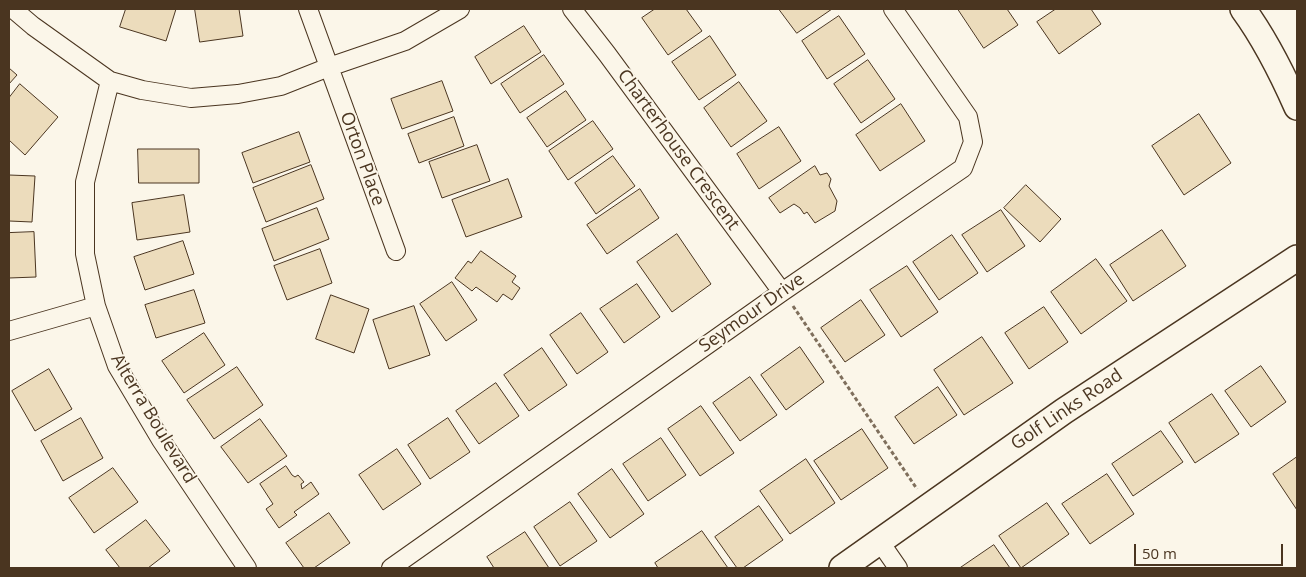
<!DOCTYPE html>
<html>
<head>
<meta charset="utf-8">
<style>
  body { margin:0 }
  #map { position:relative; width:1306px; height:577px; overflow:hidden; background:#fbf6e9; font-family:"Open Sans",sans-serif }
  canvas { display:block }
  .frame { position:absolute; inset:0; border:10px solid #4a3520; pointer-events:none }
  .scale { position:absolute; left:1134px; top:544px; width:149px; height:22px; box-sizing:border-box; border:2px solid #4a3520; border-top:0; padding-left:6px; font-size:15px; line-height:18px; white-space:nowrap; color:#4a3520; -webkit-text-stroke:4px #fbf6e9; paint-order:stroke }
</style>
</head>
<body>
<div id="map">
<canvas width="1306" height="577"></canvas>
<div class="frame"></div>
<div class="scale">50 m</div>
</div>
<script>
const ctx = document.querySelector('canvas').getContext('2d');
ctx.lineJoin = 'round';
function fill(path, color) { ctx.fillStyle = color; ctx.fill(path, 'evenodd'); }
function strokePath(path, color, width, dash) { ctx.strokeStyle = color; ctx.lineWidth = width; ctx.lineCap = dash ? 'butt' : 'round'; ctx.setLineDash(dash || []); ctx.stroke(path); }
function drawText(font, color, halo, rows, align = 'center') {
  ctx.font = font + ' "Open Sans",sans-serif'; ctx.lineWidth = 4; ctx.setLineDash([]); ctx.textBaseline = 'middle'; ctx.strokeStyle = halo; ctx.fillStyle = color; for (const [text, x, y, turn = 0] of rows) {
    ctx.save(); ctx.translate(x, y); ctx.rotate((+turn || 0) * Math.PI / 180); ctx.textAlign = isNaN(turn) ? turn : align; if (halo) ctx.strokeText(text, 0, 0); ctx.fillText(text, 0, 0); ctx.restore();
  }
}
const building = new Path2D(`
  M126,9H176L166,41L120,27Z
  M195,9H239L243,36L200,42Z
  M655,9H686L702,31L668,55L642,18Z
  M779,9H832L797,33Z
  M958,9H1007L1018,25L984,48Z
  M1056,9H1091L1101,24L1059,54L1037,22Z
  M839,16L865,54L827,79L802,41Z
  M524,26L541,52L491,84L475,57Z
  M710,36L736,75L699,100L672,62Z
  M544,55L564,84L520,113L501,84Z
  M868,60L895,99L861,123L834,84Z
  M9,68L17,75L9,84Z
  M442,81L453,111L402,129L391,99Z
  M739,82L767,121L731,147L704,108Z
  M20,84L58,117L25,155L9,140V98Z
  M566,91L586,120L547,147L527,118Z
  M901,104L925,141L880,171L856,135Z
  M1199,114L1231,163L1184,195L1152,146Z
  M454,117L464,146L419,163L408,134Z
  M593,121L613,149L568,180L549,151Z
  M779,127L801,161L759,189L737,154Z
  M299,132L310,162L253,183L242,153Z
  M477,145L490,181L442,198L429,162Z
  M138,149H199V183H139Z
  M613,156L635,186L596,214L575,183Z
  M311,165L324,199L266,222L253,188Z
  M815,166L820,175L827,173L831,179L829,186L837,201L835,211L815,223L807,212L804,214L800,208L794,204L780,213L769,198Z
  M9,175L35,176L32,222L9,221Z
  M508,179L522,217L466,237L452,200Z
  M1026,185L1061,219L1040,242L1004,208Z
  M640,189L659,218L607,254L587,225Z
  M184,195L190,232L137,240L132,203Z
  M317,208L329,239L274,261L262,229Z
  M1001,210L1025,246L987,272L962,235Z
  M1162,230L1186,266L1133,301L1110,265Z
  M34,232L36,277L9,278V233Z
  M677,234L711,284L672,312L637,262Z
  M952,235L978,273L939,300L913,262Z
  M183,241L194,274L145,290L134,257Z
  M320,249L332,283L287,300L274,266Z
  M481,251L516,276L512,282L520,288L512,300L503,294L497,302L476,287L472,291L455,278L468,261L471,263Z
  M1096,259L1127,301L1081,334L1051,292Z
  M907,266L938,312L901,337L870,290Z
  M452,282L477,320L446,341L420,304Z
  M637,284L660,317L624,343L600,309Z
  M194,290L205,323L156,338L145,305Z
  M331,295L369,309L354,353L316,339Z
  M861,300L885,335L845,362L821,328Z
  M414,306L430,355L389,369L373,320Z
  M1044,307L1068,342L1029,369L1005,333Z
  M581,313L608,352L577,374L550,335Z
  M204,333L225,365L184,393L162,361Z
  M982,337L1013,383L964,415L934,370Z
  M800,347L824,382L786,410L761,375Z
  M542,348L567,385L529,411L504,375Z
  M1261,366L1286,402L1251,427L1225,391Z
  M237,367L263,405L214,439L187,400Z
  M49,369L72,409L35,431L12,391Z
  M750,377L777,415L740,441L713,403Z
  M496,383L519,416L479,444L456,411Z
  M938,387L957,415L914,444L895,417Z
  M1212,394L1239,434L1195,463L1169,423Z
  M701,406L734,453L700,476L668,429Z
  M81,418L103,458L63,481L41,441Z
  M448,418L470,452L430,479L408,445Z
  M260,419L287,456L248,483L221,447Z
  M862,429L888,468L841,500L814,461Z
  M1161,431L1183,462L1133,496L1112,464Z
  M661,438L686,475L648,501L623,464Z
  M397,449L421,484L383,510L359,475Z
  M1297,457V510L1273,474Z
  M806,459L835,503L790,534L760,491Z
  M286,466L292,475L295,477L298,475L304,482L301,484L302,489L311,482L319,494L294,512L297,515L279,528L266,509L273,504L260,484Z
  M113,468L138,502L94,533L69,498Z
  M612,469L644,514L610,538L578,494Z
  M1107,474L1134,514L1090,544L1062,504Z
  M570,502L597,541L560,566L534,527Z
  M1047,503L1069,534L1021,568L999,536Z
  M759,506L783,540L743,568H737L715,537Z
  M329,513L350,543L314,568H304L286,543Z
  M146,520L170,551L148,568H120L106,550Z
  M702,531L728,568H658L655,563Z
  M525,532L549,568H494L487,557Z
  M994,545L1010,568H960Z`);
fill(building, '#ecdcbc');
strokePath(building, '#4a3520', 1);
const street = new Path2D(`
  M13,9L33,26L110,81L142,90L191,98L238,94L281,86L329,67L405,41L460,9
  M308,9L396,251
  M572,9L607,54L782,292
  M110,81L85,182V254L96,306L117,366L161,440L247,568
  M9,331L96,306
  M880,542L898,568
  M391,568L782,292L963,168L973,142L968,117L893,9`);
const secondary = new Path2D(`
  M1243,9C1265,39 1282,73 1297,107
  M842,568L1064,411L1297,258`);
strokePath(street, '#4a3520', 20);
strokePath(secondary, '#4a3520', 28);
strokePath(new Path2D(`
  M793,306L917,489`), '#7f6f5c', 3, [4, 2.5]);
strokePath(street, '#fbf6e9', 18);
strokePath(secondary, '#fbf6e9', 25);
drawText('18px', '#4a3520', '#fbf6e9', [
  ["Charterhouse Crescent",678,150,54],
  ["Orton Place",362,159,70],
  ["Seymour Drive",752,313,-35],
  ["Golf Links Road",1067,410,-34],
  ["Alterra Boulevard",153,419,59]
]);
</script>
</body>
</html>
